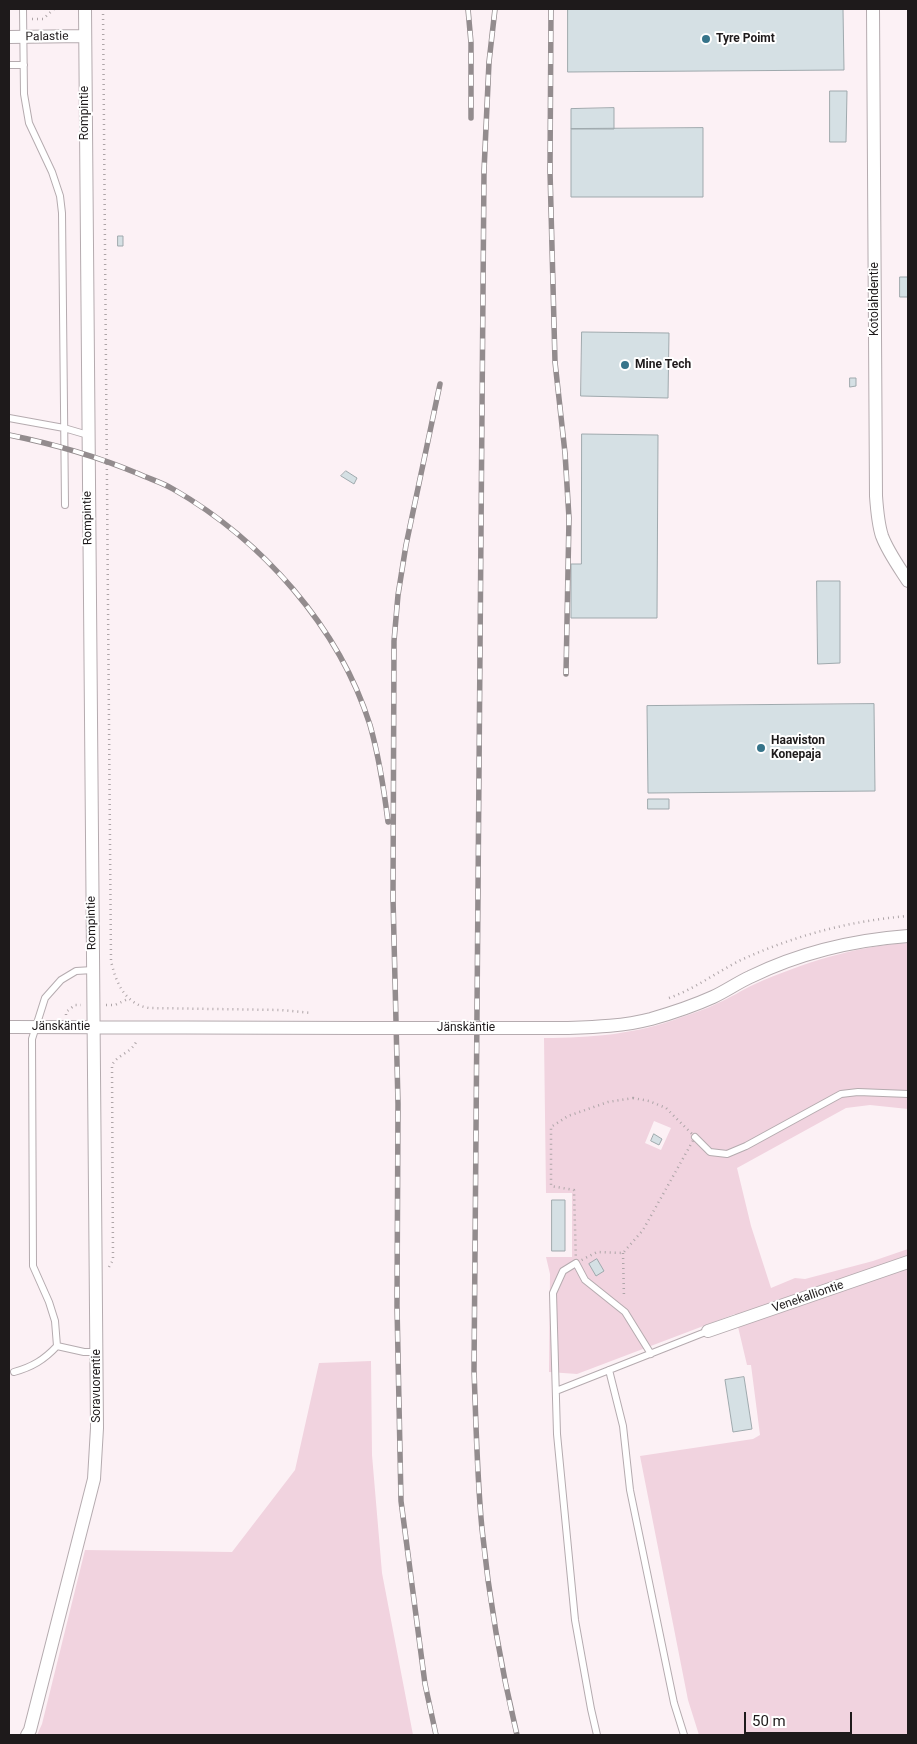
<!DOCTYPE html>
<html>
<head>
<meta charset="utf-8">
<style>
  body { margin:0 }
  #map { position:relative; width:917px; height:1744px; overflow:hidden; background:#fcf1f5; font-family:Roboto,sans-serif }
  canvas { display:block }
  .frame { position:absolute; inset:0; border:10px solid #1e1a1b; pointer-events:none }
  .scale { position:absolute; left:744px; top:1712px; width:108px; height:22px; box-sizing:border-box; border:2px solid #1e1a1b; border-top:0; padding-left:6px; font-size:15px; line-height:18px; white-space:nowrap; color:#1e1a1b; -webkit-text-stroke:4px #fff; paint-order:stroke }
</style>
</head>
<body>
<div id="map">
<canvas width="917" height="1744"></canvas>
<div class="frame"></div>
<div class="scale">50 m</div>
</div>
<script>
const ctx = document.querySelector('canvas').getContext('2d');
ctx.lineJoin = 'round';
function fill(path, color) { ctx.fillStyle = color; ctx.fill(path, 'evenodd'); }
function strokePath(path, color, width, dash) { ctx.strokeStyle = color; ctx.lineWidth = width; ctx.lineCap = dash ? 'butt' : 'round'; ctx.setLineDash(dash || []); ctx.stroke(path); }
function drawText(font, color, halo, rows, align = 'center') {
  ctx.font = font + ' Roboto,sans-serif'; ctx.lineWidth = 4; ctx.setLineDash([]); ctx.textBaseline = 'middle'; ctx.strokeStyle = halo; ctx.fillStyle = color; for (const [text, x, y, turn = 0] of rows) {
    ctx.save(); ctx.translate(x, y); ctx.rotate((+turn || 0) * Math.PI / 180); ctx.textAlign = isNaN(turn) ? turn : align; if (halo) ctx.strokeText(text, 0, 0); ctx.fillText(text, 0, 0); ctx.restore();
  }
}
fill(new Path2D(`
  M908,943V1109L870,1105L846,1108L737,1168L751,1226L771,1288L795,1278L805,1279L873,1261L908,1249V1735H699L688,1700L640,1456L753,1439L760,1435L751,1365H747L735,1314L577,1374L549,1372L550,1274L546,1257H572V1193H546L544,1038C591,1038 638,1034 682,1017C694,1013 706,1009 718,1003C730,998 742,990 755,984C803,963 855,946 908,943ZM654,1121L671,1128L661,1150L645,1143Z
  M371,1361L372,1455L382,1573L413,1735H37L42,1724L85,1550L232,1552L295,1470L319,1363Z`), '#f1d3df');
const building = new Path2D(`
  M568,9H843L844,70L568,72Z
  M830,91H847L846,142H830Z
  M614,108V129H571V109Z
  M703,128V197H571V129Z
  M118,236H123V246H118Z
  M900,277H908V297H900Z
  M582,332L669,333L668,398L581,396Z
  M850,378H856V386L850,387Z
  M582,434L658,435L657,618H571V564H581Z
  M346,471L357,478L354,484L341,476Z
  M817,581H840V663L818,664Z
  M874,704L875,791L648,793L647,706Z
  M648,799H669V809H648Z
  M654,1134L662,1139L659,1145L651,1141Z
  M552,1200H565V1251H552Z
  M597,1259L604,1271L596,1276L589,1264Z
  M744,1377L752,1429L733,1432L725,1380Z`);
fill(building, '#d5e0e4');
strokePath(building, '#9fa9ad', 1);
const lane = new Path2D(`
  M23,9L24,94L29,123L52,172L60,196L62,213L65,505
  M9,65H24
  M9,418L64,428L88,435
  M695,1137L710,1152L727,1154L746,1146L841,1094L858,1092L908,1094
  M57,1346L84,1352H97
  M609,1370L623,1426L630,1490L674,1703L684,1735
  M14,1372C32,1367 44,1360 57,1346L55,1321L49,1302L33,1266L32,1039L45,998L61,980L76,971L93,970
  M556,1391L708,1331
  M597,1735L591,1709L575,1620L557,1434L553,1293L563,1271L576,1263L585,1280L625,1312L651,1354`);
const street = new Path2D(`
  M873,9L876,496C877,510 878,524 882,536C888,552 899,567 908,581
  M9,37L85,36
  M9,1027L363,1028
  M568,1028C596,1027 624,1026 651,1019C672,1013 693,1006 713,997C726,991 737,983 750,977C799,953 854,940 908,936
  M708,1331L908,1262
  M27,1735L30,1730L94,1479L97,1428L85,9`);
strokePath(lane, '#b5abaf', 8);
strokePath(street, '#b5abaf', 14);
strokePath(new Path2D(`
  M103,9L111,961C116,983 125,1004 149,1008L281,1010L312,1013
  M32,19H43L54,9
  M669,998C695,989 718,971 743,959C797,935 849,921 908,916
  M106,1005H115L128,999
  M66,1015V1012L75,1005H81
  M633,1098L649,1101L666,1108L695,1137L643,1230L623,1253L597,1252L576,1263L574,1190L551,1186V1127L568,1116L608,1102Z
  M623,1253L624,1298
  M109,1267L113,1260L112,1065C118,1054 132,1053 137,1040`), '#aea5a8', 2.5, [1, 4]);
strokePath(lane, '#fff', 6);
strokePath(street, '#fff', 12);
const rail = new Path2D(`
  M468,9L471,43V118
  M495,9L489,62L484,171L474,1370C476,1423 477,1477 482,1529C489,1598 501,1668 517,1735
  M551,9L550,171L555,362L565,453L569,518L566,674
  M9,435C54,444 96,456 139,474C150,479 163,483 173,489C262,540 339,627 370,725C379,757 384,789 388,822
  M436,1735L425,1684L401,1501L397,1306L398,1104L393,898L394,641L398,595L406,545L440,384`);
strokePath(rail, '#938c8e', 5.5);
strokePath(rail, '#fff', 4, [11]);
const streetBridge = new Path2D(`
  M363,1028H568`);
strokePath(streetBridge, '#b5abaf', 14, []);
strokePath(streetBridge, '#fff', 12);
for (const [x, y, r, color] of [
  [706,39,5,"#36748a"],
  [625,365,5,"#36748a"],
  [761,748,5,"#36748a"]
]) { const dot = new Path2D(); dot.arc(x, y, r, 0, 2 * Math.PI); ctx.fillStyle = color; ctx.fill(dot); strokePath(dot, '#fff', 2); }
drawText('12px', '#1e1a1b', '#fff', [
  ["Palastie",47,37,-1],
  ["Rompintie",85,113,-90],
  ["Kotolahdentie",875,299,-90],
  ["Rompintie",88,518,-91],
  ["Rompintie",92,923,-91],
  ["Jänskäntie",61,1027],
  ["Jänskäntie",466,1028],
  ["Venekalliontie",808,1297,-19],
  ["Soravuorentie",97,1386,-90]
]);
drawText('bold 12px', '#1e1a1b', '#fff', [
  ["Tyre Poimt",716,39],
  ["Mine Tech",635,365],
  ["Haaviston",771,741],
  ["Konepaja",771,755]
], 'left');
</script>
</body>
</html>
